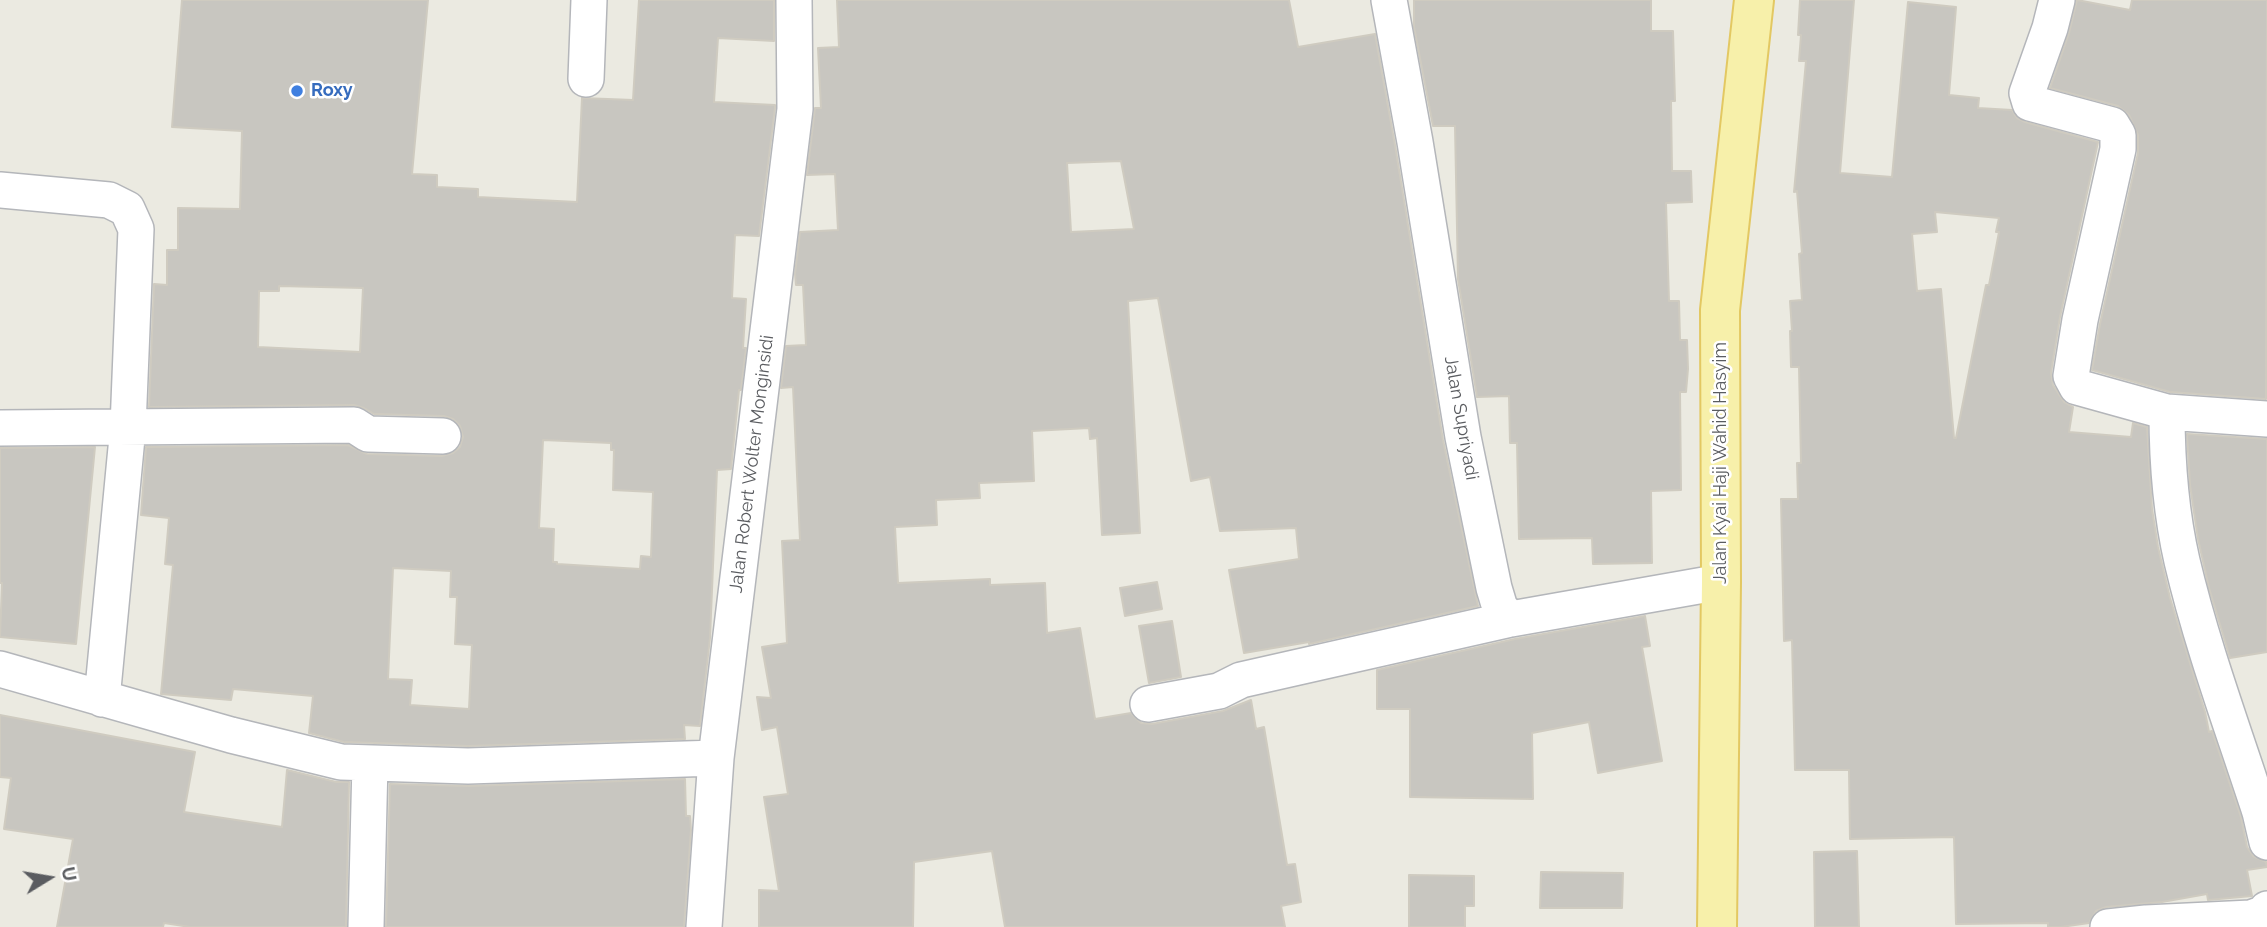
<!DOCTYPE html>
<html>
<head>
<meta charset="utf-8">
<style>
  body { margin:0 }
  #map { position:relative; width:2267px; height:927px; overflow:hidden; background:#ebeae1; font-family:Raleway,sans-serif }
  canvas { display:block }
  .north { position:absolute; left:14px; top:843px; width:70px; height:70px; -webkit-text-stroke:5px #fff; paint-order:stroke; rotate:79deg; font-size:19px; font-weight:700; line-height:28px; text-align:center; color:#5a5c60 }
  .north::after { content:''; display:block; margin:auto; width:24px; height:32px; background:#5a5c60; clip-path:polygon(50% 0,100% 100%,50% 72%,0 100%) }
</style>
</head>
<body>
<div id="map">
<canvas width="2267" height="927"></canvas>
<div class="north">U</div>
</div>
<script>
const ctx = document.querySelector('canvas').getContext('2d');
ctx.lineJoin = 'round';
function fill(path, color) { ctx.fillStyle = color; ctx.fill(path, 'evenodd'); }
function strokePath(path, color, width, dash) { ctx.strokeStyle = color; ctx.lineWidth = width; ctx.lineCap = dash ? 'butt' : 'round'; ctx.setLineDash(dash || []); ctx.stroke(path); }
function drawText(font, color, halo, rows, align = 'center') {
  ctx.font = font + ' Raleway,sans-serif'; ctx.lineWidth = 5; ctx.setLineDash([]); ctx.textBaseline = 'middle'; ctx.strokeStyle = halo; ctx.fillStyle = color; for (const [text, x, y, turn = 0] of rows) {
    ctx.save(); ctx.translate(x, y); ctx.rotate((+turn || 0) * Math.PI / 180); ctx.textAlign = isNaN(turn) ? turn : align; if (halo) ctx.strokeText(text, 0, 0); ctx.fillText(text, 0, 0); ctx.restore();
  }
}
const building = new Path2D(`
  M182,0H428L412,174L437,175V187L478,189V197L577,202L582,98L633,100L639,0H774V41L718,38L714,102L775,105V108L759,236L735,235L732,298L746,299L743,348H746L741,390H739L731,469L717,470L710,638L700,726L684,725L685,739L468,746L344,742L309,733L313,696L233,689L231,700L161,694L173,565L165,564L169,518L141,515L146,447L348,445L367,454L442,456L453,453L460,447L463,437L460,426L453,419L444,416L374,414L364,408L354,405L149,407L154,284L167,285V250H178V208L240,209L242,131L172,127ZM279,286L363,288L360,352L258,347L259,291H279ZM543,440L611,443V450H614L613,490L653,492L651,557L641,556L640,569L557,564V562H553L554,529L539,528ZM393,568L451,571L450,597H457L455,644L472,645L469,709L410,705L412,680L388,679Z
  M837,0H1289L1298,47L1375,34L1395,145L1443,440L1478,606L1309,644V642L1244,653L1229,570L1299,559L1296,528L1220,531L1210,477L1191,481L1158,298L1128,301L1140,533L1102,535L1097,438L1090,439L1089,428L1032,431L1034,481L979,483L980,498L936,500L937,525L895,527L898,583L990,579V585L1045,583L1047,633L1080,628L1095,719L1131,713L1141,723L1152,724L1223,711L1251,700L1256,729L1264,727L1287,865L1295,864L1301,902L1281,906L1285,927H1005L992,851L914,862L913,927H759V890L779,891L764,797L788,794L777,727L762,730L757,697L771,698L762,647L787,643L782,541L800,540L793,387L781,388L786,346L806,345L803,285H796L795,274L800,232L838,230L835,174L807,175L815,108H821L818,48L839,47ZM1121,161L1134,229L1071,232L1067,163Z
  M1414,0H1651V31H1673L1675,101H1671L1672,171H1691L1692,202L1666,203L1669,301H1679L1680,340H1687L1688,369L1686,392H1680L1681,490L1651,491L1652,563L1593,564L1592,538L1519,539L1517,443H1510L1509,396L1477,397L1458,279L1455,126H1433L1414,27Z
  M1800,0H1854L1840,173L1892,177L1908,2L1956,7L1949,95L1979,98L1978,108L2012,110L2017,118L2025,122L2098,142L2060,317L2051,373L2053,385L2064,402L2073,407L2069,432L2131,437L2133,423L2147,427L2152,509L2158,547L2170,598L2205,712L2209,732L2212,731L2241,817L2247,847L2253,856L2266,862L2267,867L2247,870L2252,896L2208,900L2207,894L2162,902L2106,907L2096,911L2089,923L2061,927H2048V923L1956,924L1954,837L1850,839L1849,770H1795L1792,640L1784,641L1781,499H1798L1797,463H1801L1799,367H1791L1790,331H1792L1790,301L1802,300L1799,254L1802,253L1797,191L1794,192L1806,61H1799L1801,35H1798ZM1935,212L1999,218L1996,232H1999L1989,285H1986L1956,438H1954L1941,289L1917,291L1912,234L1937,232Z
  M2077,0L2130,10L2132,0H2267L2266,399L2170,392L2092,370L2100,324L2138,153V135L2129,115L2118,106L2050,88L2069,33Z
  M2187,434L2267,439V652L2230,658L2209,588L2198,539L2190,485Z
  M95,447L76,644L0,637L2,583H0V448Z
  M1157,582L1162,609L1125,616L1120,588Z
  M1645,616L1650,646L1642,647L1662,761L1598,773L1589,722L1532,733L1533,799L1410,797V709H1377V670L1515,639Z
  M1172,621L1181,677L1149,683L1139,626Z
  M0,715L195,752L184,812L282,827L287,770L336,782H349L346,927H190L164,923L163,927H57L73,839L4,829L11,778L0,777Z
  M685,779L686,816H690L691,830L684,927H386L390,784L469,786Z
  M1857,851L1859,927H1815L1814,852Z
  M1541,872L1623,873L1622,908H1540Z
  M1409,875L1474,876V906H1465V927H1409Z`);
fill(building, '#c8c6c0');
strokePath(building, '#cfcbc0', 2);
const minor = new Path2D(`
  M1389,0L1415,142L1463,437L1494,588L1500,608L1511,619
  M2057,0L2050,28L2027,93L2030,103L2112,125L2118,135V149L2080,320L2071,376L2077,387L2167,412
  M586,79L589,0
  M0,190L109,200L127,209L136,229L128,427L102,699
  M2267,419L2167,412C2167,462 2171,513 2182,561C2202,646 2233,729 2260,812L2267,842
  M0,428L354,425L368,434L443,436
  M0,669L231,735L341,762L468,766L716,758
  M1148,704L1219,691L1241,680L1511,619L1721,582
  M366,927L370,763
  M704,927L716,758L795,109L794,0
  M2108,927L2146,923L2251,918L2265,913L2267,909`);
const major = new Path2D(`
  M1717,927L1721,582L1720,310L1754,0`);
strokePath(minor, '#b4b6ba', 38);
strokePath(major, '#e3c862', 42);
strokePath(minor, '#fff', 35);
strokePath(major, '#f7f0aa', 38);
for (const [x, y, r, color] of [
  [297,91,7,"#3f7fe0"]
]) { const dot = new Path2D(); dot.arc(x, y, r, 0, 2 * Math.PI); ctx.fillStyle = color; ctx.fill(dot); strokePath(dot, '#fff', 2.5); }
drawText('bold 18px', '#366cbe', '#fff', [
  ["Roxy",311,91]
], 'left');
drawText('18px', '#5a5c60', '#fff', [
  ["Jalan Supriyadi",1461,418,80],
  ["Jalan Kyai Haji Wahid Hasyim",1721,463,-90],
  ["Jalan Robert Wolter Monginsidi",752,464,-83]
]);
</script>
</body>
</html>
